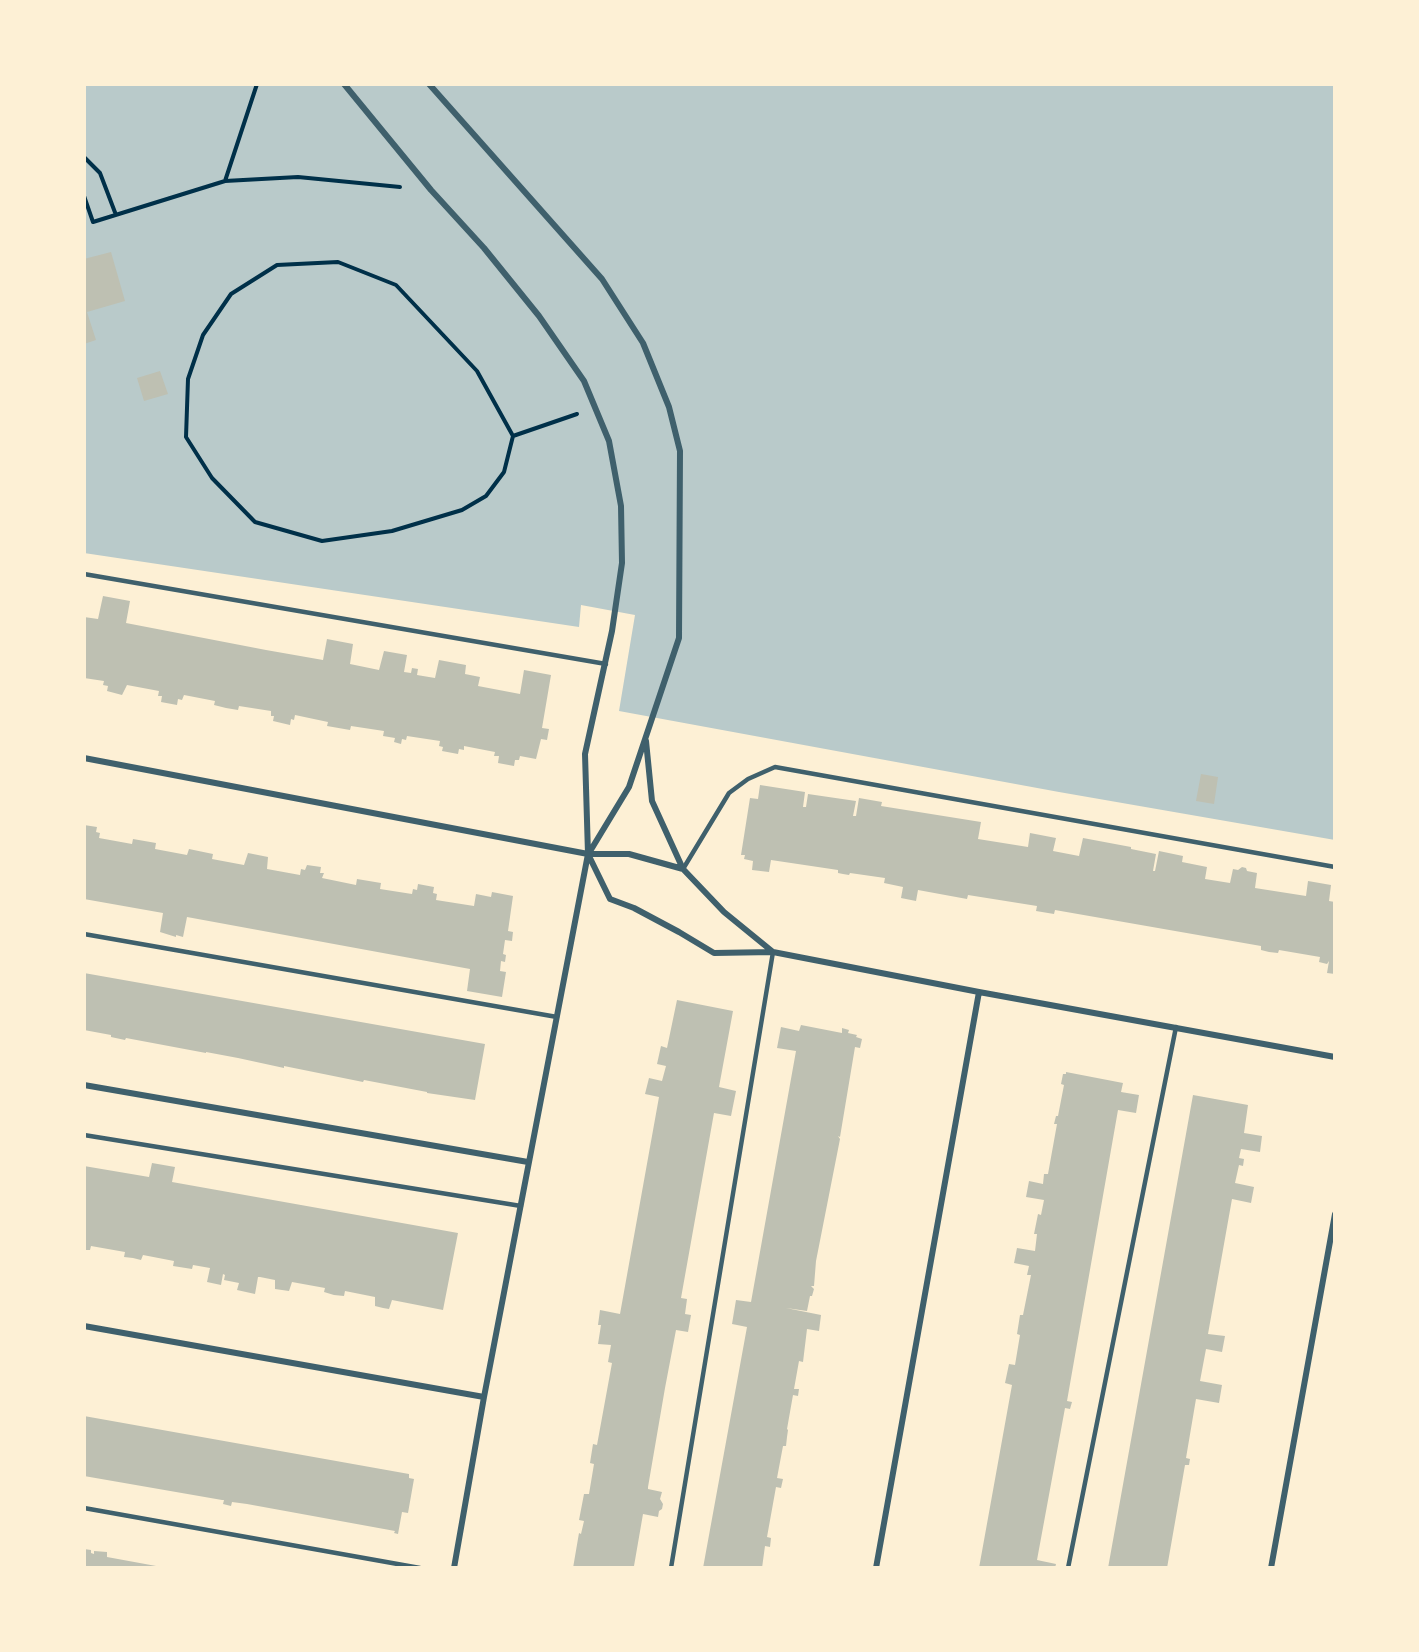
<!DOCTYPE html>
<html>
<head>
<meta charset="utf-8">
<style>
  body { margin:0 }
  #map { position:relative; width:1419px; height:1652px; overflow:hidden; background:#fdf0d5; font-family:Cabin,sans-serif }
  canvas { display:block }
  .frame { position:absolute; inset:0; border:86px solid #fdf0d5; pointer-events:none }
</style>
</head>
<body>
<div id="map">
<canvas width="1419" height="1652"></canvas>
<div class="frame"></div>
</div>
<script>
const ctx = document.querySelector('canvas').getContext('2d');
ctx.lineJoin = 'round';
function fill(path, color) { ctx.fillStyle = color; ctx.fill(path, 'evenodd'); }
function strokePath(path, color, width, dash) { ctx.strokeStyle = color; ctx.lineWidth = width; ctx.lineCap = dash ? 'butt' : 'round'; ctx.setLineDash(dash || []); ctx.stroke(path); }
fill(new Path2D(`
  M84,84H1335V840L1059,792L619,711L635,615L581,605L579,627L84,553Z`), '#b9caca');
fill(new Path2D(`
  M111,252L125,301L87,312L96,340L84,344V259Z
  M160,371L168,394L144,401L137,378Z
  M103,596L130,601L126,623L266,650L323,660L327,639L353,644L350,664L379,670L384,651L407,655L404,672L411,673L412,668L418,669L417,675L435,678L439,660L466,665L465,674L480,677L478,686L520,694L524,670L551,675L542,728L549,729L547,740L541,739L536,759L520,756L519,760H515L514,766L498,763L499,756H494L495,752L464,746V750L459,749L458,754L442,751L443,747L439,746L440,741L407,736L406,740L402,739L401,744L394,742L395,738L383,736L384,731L351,726L350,730L327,726L328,722L295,715L294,720L291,719L290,725L273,721L274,716H271V711L239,706L238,710L226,708L214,705L215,701L184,695L182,700L178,699L177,705L161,702L162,696H158L159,691L127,685L122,695L107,691L108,686L103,685L104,681L84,678V617L98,619Z
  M1201,774L1218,777L1214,804L1196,801Z
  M760,785L805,792L803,807H806L808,794L856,801L853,816H856L859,798L882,802L881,806L981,822L978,839L1028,847L1030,833L1056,838L1053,851L1079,856L1083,838L1131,847V849L1156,854L1153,871H1155L1159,851L1183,856L1182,862L1207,867L1205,879L1230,883L1233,869L1238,870L1242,867L1246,868L1247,871L1257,873L1255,888L1306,896L1308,881L1331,885L1329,901L1335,902V974L1327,973L1329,961L1327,964L1319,962L1320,957L1279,950L1278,953L1269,952L1261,950V946L1055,910L1054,914L1036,911L1037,906L968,895L967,899L918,890L916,901L901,898L903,887L884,883L885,878L850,873L849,875L843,874L838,873V870L771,860L769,872L752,870L753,861L744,859L745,855H741L750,798L758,799Z
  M84,825L97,827L96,832L100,833L99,838L132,844L133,839L156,843L155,849L187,855L189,849L213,854L212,859L244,865L248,853L268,857L267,869L300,875L301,869L305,870L307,865L321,867L320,873H324L322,878L356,885L357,879L381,883L380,889L412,894L413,889L417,890L418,884L434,887L433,893L437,894L436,900L474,906L476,894L491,897L492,892L513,896L508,931L513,932L512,941L505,940L503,954L506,955L505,962L501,961L500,971L506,972L502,997L467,991L470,969L187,917L183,937L176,935V937L160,932L163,913L84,899Z
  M84,973L485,1044L475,1100L427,1093V1092L364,1080L363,1082L284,1066V1068L238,1058L206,1052V1053L126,1038L125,1040L111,1037V1035L84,1030Z
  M677,1000L733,1011L719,1087L736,1091L731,1116L714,1113L681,1298L687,1299L685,1314L691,1315L688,1332L676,1330L665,1388L648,1487V1489L662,1492L660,1499L663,1504L662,1509L659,1511L658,1517L643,1514L634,1566L640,1568H573L579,1533L581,1534L584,1521L579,1520L584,1494H589L594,1464L590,1463L593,1444L597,1445L612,1363L608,1362L611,1345L598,1344L601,1325H598L600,1310L620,1314L659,1097L645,1094L649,1078L662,1081L666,1066L657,1064L661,1046L667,1048Z
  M801,1025L842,1033V1028L849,1030L848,1033L857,1035L856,1037L862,1039L860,1048L855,1047L840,1137L838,1136L840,1139L816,1261L814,1286H811L814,1289L812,1296H810L807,1311L786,1308L821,1315L819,1331L807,1329L803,1362L799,1361L794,1389H799L798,1396L793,1395L787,1429L788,1430L787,1437L786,1446H783L777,1478L783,1479L781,1488L776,1487L767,1537L771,1538L770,1547L765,1546L762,1568H703L747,1327L732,1324L736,1300L751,1302L796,1051L777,1048L781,1027L799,1031Z
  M1066,1072L1123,1083L1121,1092L1139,1095L1136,1113L1118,1110L1067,1401L1072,1402L1070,1409L1065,1408L1037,1560L1056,1564L1055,1568H979L1012,1385L1005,1383L1009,1364L1015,1365L1020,1335L1017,1334L1020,1315H1023L1031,1275H1027L1029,1266L1014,1263L1017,1248L1035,1251L1037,1234H1034L1038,1214L1041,1215L1044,1200L1026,1197L1029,1181L1043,1184L1044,1174H1048L1057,1124H1054L1056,1116H1058L1064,1085L1061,1084L1063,1074H1066Z
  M1193,1095L1248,1105L1244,1133L1262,1136L1260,1152L1241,1149L1239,1158L1244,1159L1243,1166L1239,1165L1235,1183L1254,1187L1251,1203L1232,1199L1208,1334L1225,1336L1222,1352L1206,1349L1200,1381L1222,1385L1219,1403L1196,1399L1186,1458L1190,1459L1189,1465H1185L1167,1568H1108Z
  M152,1163L175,1167L172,1182L458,1233L443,1310L392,1300L389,1309L383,1308L375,1306V1297L345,1291L344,1296L334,1295L324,1292L325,1288L292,1282L289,1291L275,1289V1280L260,1277H258L255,1294L237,1290L239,1283L224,1280L225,1275L223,1274L221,1285L207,1282L210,1268L193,1265L192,1269L173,1266L174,1261L143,1255L141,1260L133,1258L124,1257L125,1252L91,1246L90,1250H84V1166L149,1177Z
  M84,1416L409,1474V1478L414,1479L408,1513L402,1512L398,1534L394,1533L395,1531L247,1504L232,1502L231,1506L223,1504L224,1500H222L84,1476Z
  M84,1549L91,1550V1553L94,1554V1551L107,1552V1557L167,1568H84Z`), '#bec0b2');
strokePath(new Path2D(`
  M84,157L100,173L116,215
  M225,181L298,177L400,187
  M84,196L93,222L225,181L257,84
  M513,436L477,371L396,285L338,262L277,265L231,294L203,335L188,379L186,437L212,478L255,522L322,541L392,531L462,510L486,496L504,472L513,436L577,414`), '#003049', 4);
strokePath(new Path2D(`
  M84,574L606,664
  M683,869L729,793L748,779L775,767L1335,867
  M84,934L557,1017
  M84,1135L521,1206
  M84,1508L420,1568
  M671,1568L773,952
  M1068,1568L1176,1027`), '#3f606c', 4.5);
strokePath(new Path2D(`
  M344,84L431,190L484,248L539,316L584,381L609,441L621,506L622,563L612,631L585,754L588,854L484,1397L454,1568
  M429,84L602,279L643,343L669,407L680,451L679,638L629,787L589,853
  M646,741L652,801L683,869
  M84,758L588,854H629L683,869L724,912L773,952
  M588,854L610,899L634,908L679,932L714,953L773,952L979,992L1335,1057
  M84,1085L528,1162
  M84,1326L484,1397
  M876,1568L979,992
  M1271,1568L1335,1214`), '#3f606c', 6);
</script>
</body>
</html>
